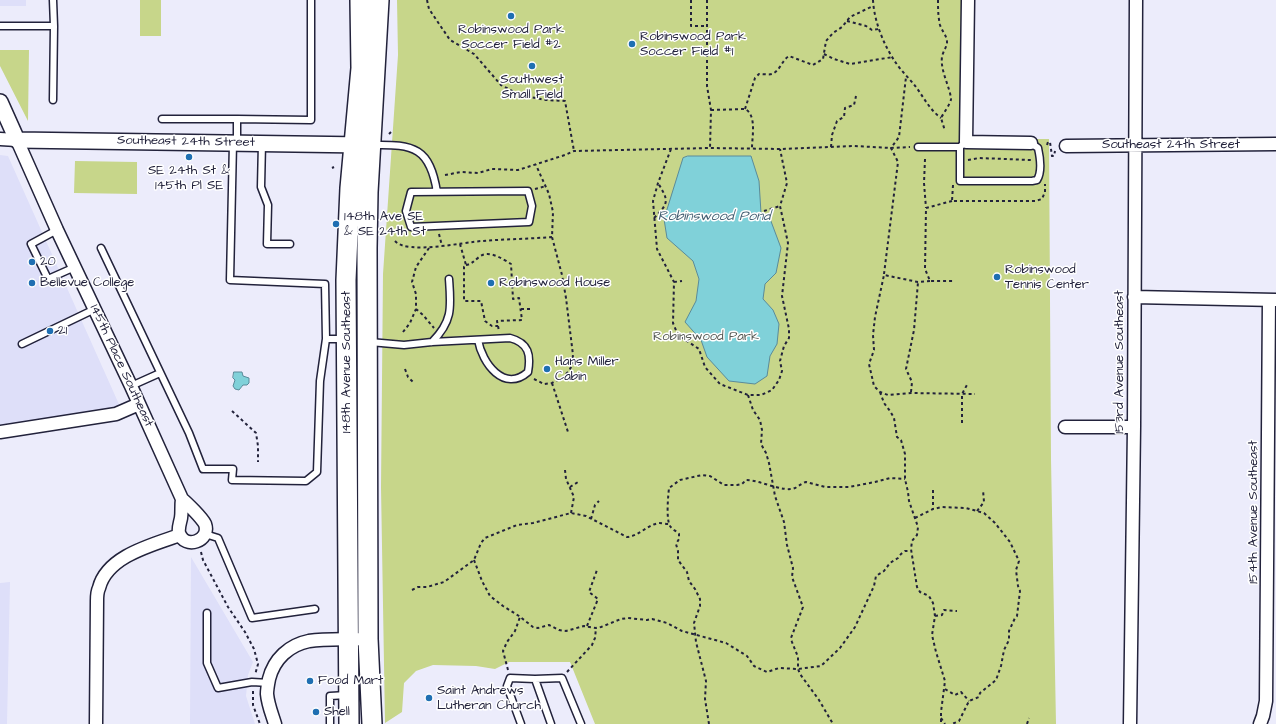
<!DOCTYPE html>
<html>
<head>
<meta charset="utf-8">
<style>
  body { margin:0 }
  canvas { display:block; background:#ececfb }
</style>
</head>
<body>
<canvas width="1276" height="724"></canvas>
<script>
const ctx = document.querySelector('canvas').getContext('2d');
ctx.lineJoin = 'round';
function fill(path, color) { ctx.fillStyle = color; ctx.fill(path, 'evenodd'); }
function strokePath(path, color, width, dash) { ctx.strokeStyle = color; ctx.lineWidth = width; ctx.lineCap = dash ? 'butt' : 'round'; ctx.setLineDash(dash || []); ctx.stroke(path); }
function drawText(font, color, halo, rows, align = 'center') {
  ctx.font = font + ' "Architects Daughter",sans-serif'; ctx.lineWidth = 3; ctx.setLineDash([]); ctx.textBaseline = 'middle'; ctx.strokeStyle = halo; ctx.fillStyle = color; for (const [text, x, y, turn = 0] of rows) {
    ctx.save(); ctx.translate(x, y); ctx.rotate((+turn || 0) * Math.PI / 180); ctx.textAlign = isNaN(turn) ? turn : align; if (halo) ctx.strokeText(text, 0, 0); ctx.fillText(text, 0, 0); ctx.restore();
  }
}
fill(new Path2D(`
  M0,0H26V6H0Z
  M0,155L8,156L122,411L0,432Z
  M191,557L253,662L248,675L246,696L255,724H190Z
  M10,582L7,724H0V583Z`), '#dedff9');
fill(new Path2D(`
  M140,0H161V36H140Z
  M397,0H963L962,139H1049L1051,459L1056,724H595L570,662H509L495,669L476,666L433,665L416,671L404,683L402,712L385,723L381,487L383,274L398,55Z
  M0,50H29L28,121L0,66Z
  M75,161L137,162V194L74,193Z`), '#c7d68a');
const water = new Path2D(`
  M688,156H751L759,181L761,213L769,216L781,248L776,273L765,284L763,299L773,310L779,324L777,344L770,356L767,376L755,384L729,381L707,357L701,340L685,322L696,301L699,279L693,261L667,238L664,219L683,158Z
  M234,372H242L243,376L249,378V383L247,385H243L239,390L235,389L233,386L235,380L233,378Z`);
fill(water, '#80d1d9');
strokePath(water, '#5a8b9a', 1);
const service = new Path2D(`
  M0,26H54L53,0
  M53,100L54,26
  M162,119H237V143
  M237,119L311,120V0
  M262,143L261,187L268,205L267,244H290
  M373,145C414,144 430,148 437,192
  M918,147H960L962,145
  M960,147V181H1032L1037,180C1042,172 1040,157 1038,148L1031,143
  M528,191L532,206L529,222L411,227L406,211L411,192Z
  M57,230L31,244L48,279L75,267
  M101,248L189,433L203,469H233L232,480L306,481L317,472L320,381L326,339L325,284L230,280L233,143
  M326,339H345
  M370,342L404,345L432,342L510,338C529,343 531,355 528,372C504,393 482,363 478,340
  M432,342C453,321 451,307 449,279
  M22,344L95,309
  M131,386L160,373
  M205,534L218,538L252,618L315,609
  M207,613V663L218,688L252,682L269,683
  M535,679L562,678L581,724
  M330,724V696L347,695
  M521,724L507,686L510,678L535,679L551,724`);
const minor = new Path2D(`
  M968,0L966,142L1031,143
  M0,139L17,140L57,230L131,386L182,499C187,503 202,518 205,524C211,541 185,550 179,533C178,528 180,523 181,518C182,512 181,506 182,499
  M1066,146L1276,144
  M1134,297L1276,300
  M1065,427H1134
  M0,432L116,414L139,404
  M96,724L97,601C97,597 97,592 99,588C107,556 152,545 180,535
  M275,724C272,714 268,705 267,694C267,689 268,684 269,679C274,659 289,645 309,641C328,638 349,640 368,639
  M1130,724L1134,427L1136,0
  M1260,724L1263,716L1266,701L1269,300`);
const tertiary = new Path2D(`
  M0,102L17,140L364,145`);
const primary = new Path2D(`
  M349,724L346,280L350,188L361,68L360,0
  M372,724L368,639L367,248L368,192L379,0`);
strokePath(service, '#22223b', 9);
strokePath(minor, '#22223b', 15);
strokePath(tertiary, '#22223b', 18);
strokePath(primary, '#22223b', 22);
strokePath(new Path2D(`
  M427,0L429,9L450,40L474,54L501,85L520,95L546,100L565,101L574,151
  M691,0V26H706
  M707,0V86L711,110L710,148
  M873,0C874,21 884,46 896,63C902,72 910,79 916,87C924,98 930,110 941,118
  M938,0C938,8 938,16 940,25C942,31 947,36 947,42C947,47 943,51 942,57C940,70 950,87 951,99C951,103 943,114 941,118L945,131
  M847,21L866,26L872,30L879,29
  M824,54L834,59L850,64L893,57
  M745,109L755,78L759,74C763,74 769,75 772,74C780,71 782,60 789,56L813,65L823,59L826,41L833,33L842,27L850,17L873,6
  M711,110L745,109C757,115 752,137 752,148
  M389,134L391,132
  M1047,145L1048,142H1050L1052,156H1054L1055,151
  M831,147L832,135L837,121L844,117L845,108L854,105L856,96
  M671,149L658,183L653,201L657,249L674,282L673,323L678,335L699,349L705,367L720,384L748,395H761L772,390L779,380L782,371L780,361L784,346L789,338V329L782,296L788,243L780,206L787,183L780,149
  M925,159L924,183L926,208
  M968,160L979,158L1031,160
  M332,168L334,167
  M445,175L461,172L478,173L492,169L518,170L565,155L574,151L710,148L780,149L854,146L891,148L910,147
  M953,185L952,201H1035L1042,199L1045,192V184
  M535,189L546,186
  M952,201L926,208L925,269L930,281H953
  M764,211L780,206
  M654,218C669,203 669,201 658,183
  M439,234L442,246
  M395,241C407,255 464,242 482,241C505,239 529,239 552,237
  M460,244L466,265L464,267V301H481L485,321L492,326H498
  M429,248L416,267L412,282L416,294V309L423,315L434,328
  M466,265C472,264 474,261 479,257C488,249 503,259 511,264L513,299L519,298L522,320L497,321L499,331
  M884,274L898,162L891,148L899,137L906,77
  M930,281L918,282L884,275L875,317L873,335L874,350L869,364L874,386L880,392L888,395L911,393L975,394
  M674,282L682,281
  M521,309H532
  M403,332L410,323L416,309
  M405,369L408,377L413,382
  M534,379L544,384L552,383L562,378L569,371L572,365L573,355L566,298L562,275L552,237L553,212L549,194L536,165
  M552,383L568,432
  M880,392L884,403L890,411L894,418L897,437L901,440L905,454V479L908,492L909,501L918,527L917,535L912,541L911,549L917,587L920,592L929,596L933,603L935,616L932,635L936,652L945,681L941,712V724
  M911,392L912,382L906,369L914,330L918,282
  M748,395L753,410L760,420L762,430L761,444L766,453L769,463L775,496L784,522L787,545L793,568L792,577L803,607L791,638L792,642L798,657V669L800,674L819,700L833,724
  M232,411L256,433L258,446V462
  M962,423V394L968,383
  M565,470L566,479L574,497L571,513
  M570,487L578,482
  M933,490V509
  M977,511L984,502L983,490
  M915,518L933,509L942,507L966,508L984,513L995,523L1010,542L1019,561L1016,570L1018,586L1020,591L1017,616L1015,618L1009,631V640L1004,650L1001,666L996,680L980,693L979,697L969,701L959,721L952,724
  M591,519L595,505L599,501
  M201,552L203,560L228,607L245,632L254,649L258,664L255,675
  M474,560L482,581L490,596L503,606L519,616L533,627L538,628L549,625L559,630L566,631L584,626L596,628L601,627L621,619L628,618L647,620L652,619L667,623L682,631L726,643L747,656L754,666L767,672L779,668L798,669L821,666L840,648L855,627L874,586L876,576L884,571L890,563L898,558L901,554L905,551H911
  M412,590L418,587H427L444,582L474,560L481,543L485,538L517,525L533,523L571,513L586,516L627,537C639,536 647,525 659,523C662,523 666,524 669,524
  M935,616L942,615L944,610L957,611
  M587,626L598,599L589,592L597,570
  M508,670L503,651L507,642L515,631L520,617
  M567,672L592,645L595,638L596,628
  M945,689L955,695L961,692L969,701
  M253,691V705L260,724
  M941,718L945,724
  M709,724L705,699L706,681L696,642L694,623L700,606V599L695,589L689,581L687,572L678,560V551L676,544L679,539V534C676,531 672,529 670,526C666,519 668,497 669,488L680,480L702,475L710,476L724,485H737L742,484L746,480C760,480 784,493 795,488C799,486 802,483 806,482L825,487H849L875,482L890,478L905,479
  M1027,724L1029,718`), '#22223b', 2, [3, 3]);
strokePath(service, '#fff', 6);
strokePath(minor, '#fff', 12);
strokePath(tertiary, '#fff', 15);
strokePath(primary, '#fff', 19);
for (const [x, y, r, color] of [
  [511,16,4,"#1f6fb2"],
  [632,44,4,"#1f6fb2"],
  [532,66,4,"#1f6fb2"],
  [189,157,4,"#1f6fb2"],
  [336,224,4,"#1f6fb2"],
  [32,262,4,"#1f6fb2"],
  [997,277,4,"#1f6fb2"],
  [32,283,4,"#1f6fb2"],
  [491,283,4,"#1f6fb2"],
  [50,331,4,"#1f6fb2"],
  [547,369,4,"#1f6fb2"],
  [310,681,4,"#1f6fb2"],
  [429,698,4,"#1f6fb2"],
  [316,712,4,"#1f6fb2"]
]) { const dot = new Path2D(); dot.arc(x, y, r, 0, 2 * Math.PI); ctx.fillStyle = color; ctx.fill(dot); strokePath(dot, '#fff', 1.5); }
drawText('13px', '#22223b', '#fff', [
  ["Robinswood Park",511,30,"center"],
  ["Soccer Field #2",511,45,"center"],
  ["Robinswood Park",640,37],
  ["Soccer Field #1",640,52],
  ["Southwest",532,80,"center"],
  ["Small Field",532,95,"center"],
  ["SE 24th St &",189,171,"center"],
  ["145th Pl SE",189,186,"center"],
  ["148th Ave SE",344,217],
  ["& SE 24th St",344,232],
  ["20",40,262],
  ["Robinswood",1005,270],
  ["Tennis Center",1005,285],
  ["Bellevue College",40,283],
  ["Robinswood House",499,283],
  ["21",58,331],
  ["Hans Miller",555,362],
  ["Cabin",555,377],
  ["Food Mart",318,681],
  ["Saint Andrews",437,691],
  ["Lutheran Church",437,706],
  ["Shell",324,712]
], 'left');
drawText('13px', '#22223b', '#fff', [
  ["Southeast 24th Street",186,142,1],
  ["Southeast 24th Street",1171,145],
  ["148th Avenue Southeast",347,362,-90],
  ["153rd Avenue Southeast",1120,362,-90],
  ["145th Place Southeast",121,366,65],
  ["154th Avenue Southeast",1254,512,-90]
]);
drawText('13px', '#545853', '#fff', [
  ["Robinswood Park",706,337]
]);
drawText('italic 14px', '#435f72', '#fff', [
  ["Robinswood Pond",714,217]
]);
</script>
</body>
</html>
